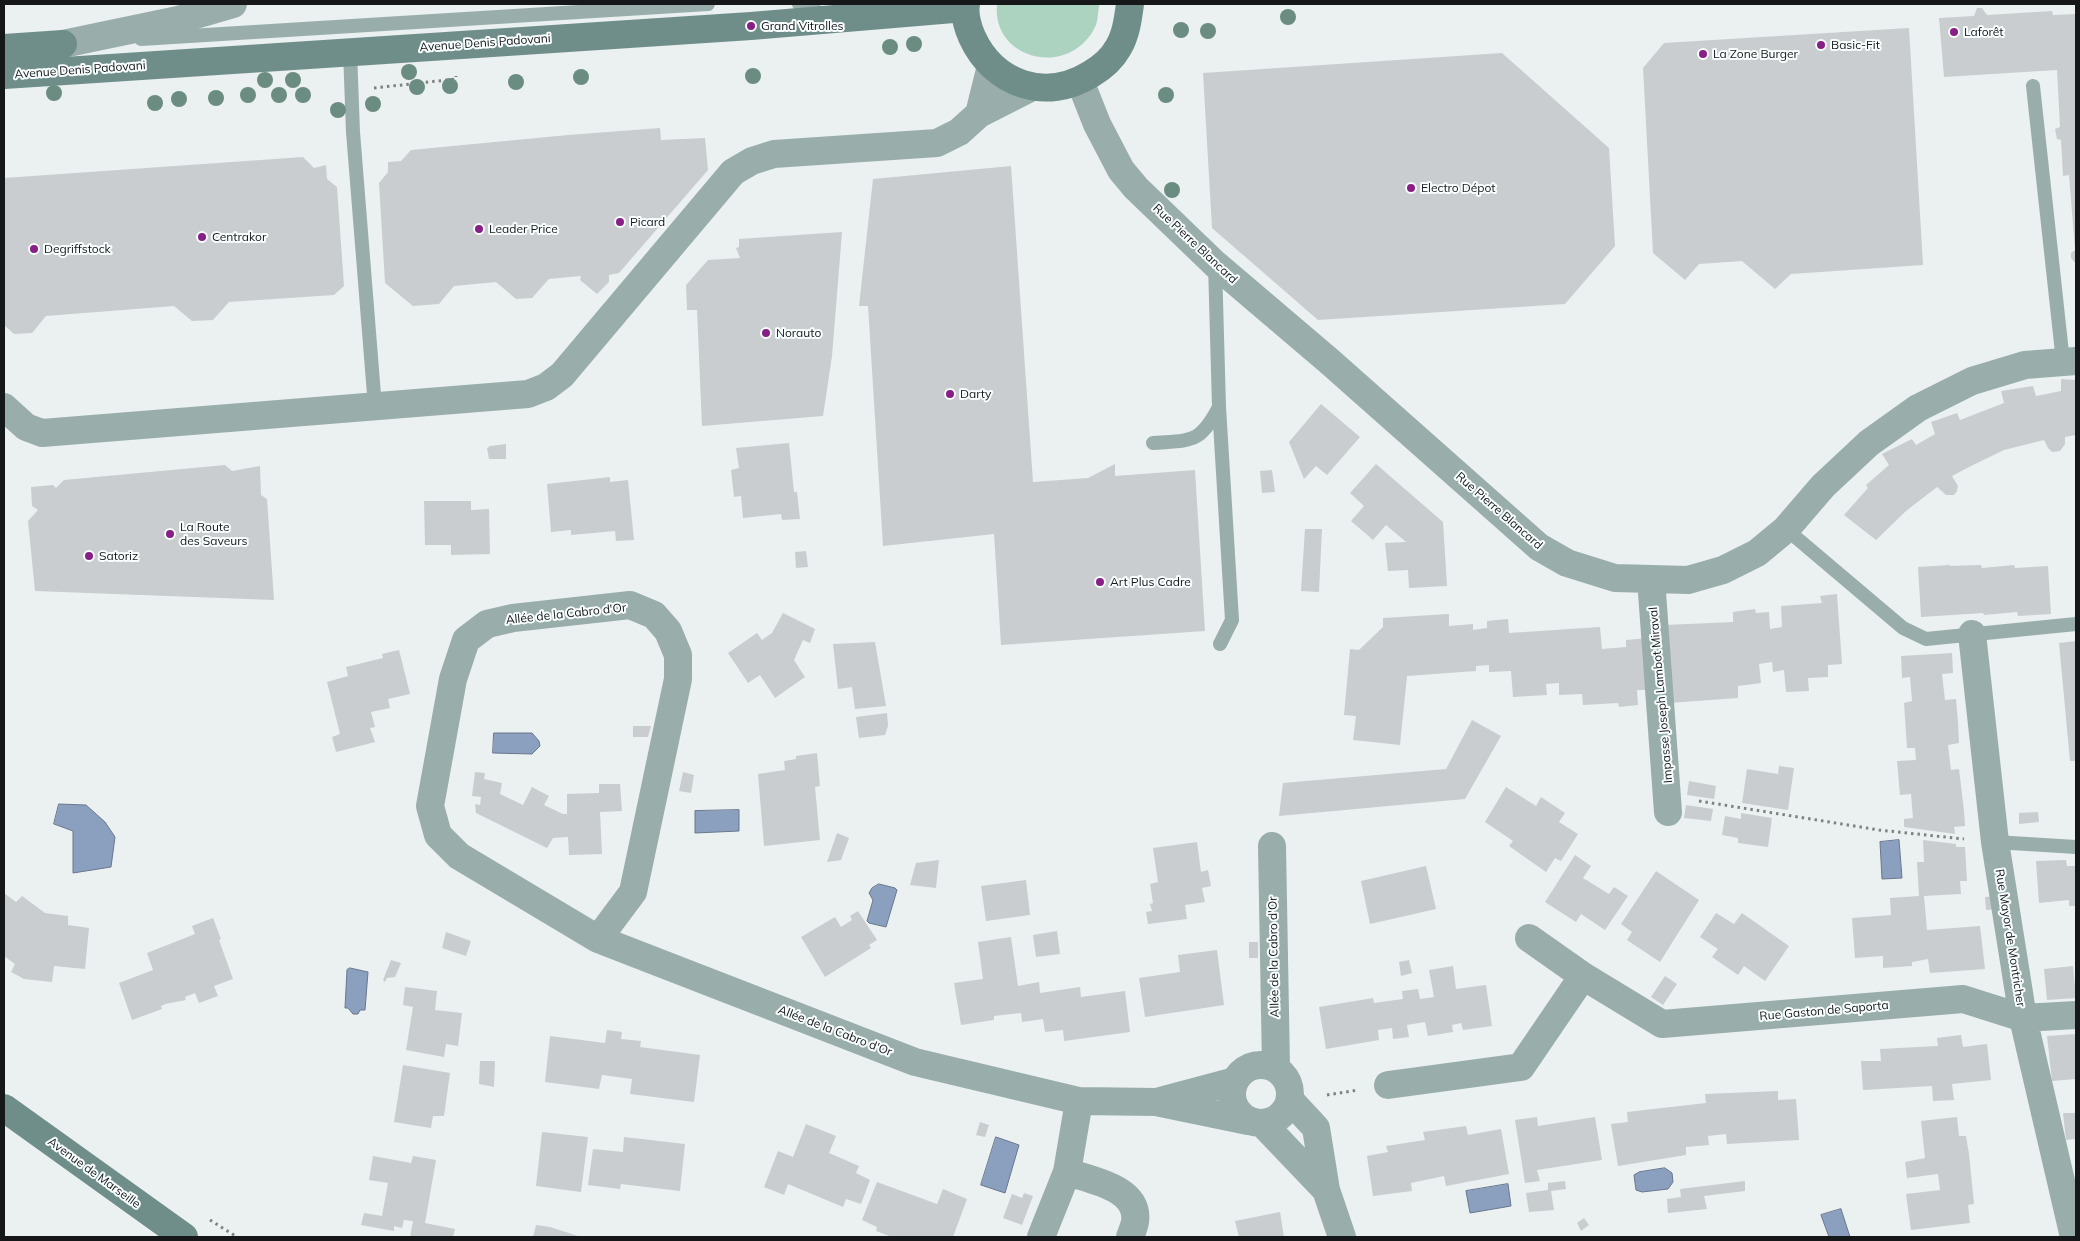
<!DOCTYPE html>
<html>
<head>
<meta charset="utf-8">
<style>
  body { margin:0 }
  #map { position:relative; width:2080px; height:1241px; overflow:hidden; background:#ebf0f1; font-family:Mulish,sans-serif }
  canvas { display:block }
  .frame { position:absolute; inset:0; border:5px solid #161718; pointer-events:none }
</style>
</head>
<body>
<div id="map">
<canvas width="2080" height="1241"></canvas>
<div class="frame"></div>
</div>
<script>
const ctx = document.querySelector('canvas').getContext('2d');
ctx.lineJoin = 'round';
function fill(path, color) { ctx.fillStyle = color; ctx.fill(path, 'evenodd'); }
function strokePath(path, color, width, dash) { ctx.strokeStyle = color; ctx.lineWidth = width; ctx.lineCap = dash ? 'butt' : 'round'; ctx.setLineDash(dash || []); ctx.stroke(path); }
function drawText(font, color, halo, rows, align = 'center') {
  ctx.font = font + ' Mulish,sans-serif'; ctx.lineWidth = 4; ctx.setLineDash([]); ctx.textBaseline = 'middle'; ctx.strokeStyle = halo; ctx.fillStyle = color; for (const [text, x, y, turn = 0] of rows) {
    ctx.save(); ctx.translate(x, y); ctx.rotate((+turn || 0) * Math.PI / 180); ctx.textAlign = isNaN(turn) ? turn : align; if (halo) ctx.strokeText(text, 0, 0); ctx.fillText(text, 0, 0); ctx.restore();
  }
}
fill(new Path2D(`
  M997,4H1099V6C1098,12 1098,19 1096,25C1071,80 991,60 997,4Z`), '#abd3bf');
const water = new Path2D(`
  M494,733H532L539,741L540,746L532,754L493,753Z
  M59,804L86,805L105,822L115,837L111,867L73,873V831L54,824Z
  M739,810V831L695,833V811Z
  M1899,840L1902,878L1882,879L1880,842Z
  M879,884L895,888L897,890L886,927L869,923L867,921L873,900L869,893L872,888Z
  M350,968L368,972L365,1010H360L358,1014H353L348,1008H345L347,970Z
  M996,1137L1019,1145L1005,1193L981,1185Z
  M1665,1168L1672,1173L1673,1182L1668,1189L1642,1192L1636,1190L1634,1175L1639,1172Z
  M1508,1184L1511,1206L1470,1213L1466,1191Z
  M1841,1209L1850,1237H1829L1821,1215Z`);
fill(water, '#8ba0bf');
strokePath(water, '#68778d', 1);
fill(new Path2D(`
  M1977,8H1982L1987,15L2052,11L2053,15L2076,14V264L2071,258V253L2075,250L2069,175L2063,176L2061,140L2057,139L2055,129L2060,127L2057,70L1944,77L1939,18L1974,16Z
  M1909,28L1923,265L1791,274L1775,289L1742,261L1699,264L1685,280L1653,253L1643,68L1664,43Z
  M1502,53L1609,148L1615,246L1565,304L1318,320L1212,228L1203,73Z
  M660,128L661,140L705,138L708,170L619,273L609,275V282L597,294L580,280L581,276L549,279L532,298L516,299L496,282L454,286L439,304L413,306L385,283L379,183L388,172V162L401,161L411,150L568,135Z
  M303,157L314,168L326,165L327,179L337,187L344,286L334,295L229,302L213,320L192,321L174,306L46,316L32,333L14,334L4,325V178Z
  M1011,166L1033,482L1088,478L1115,464V476L1195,470L1205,631L1001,645L994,534L883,546L868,306H859L873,179Z
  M842,232L832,356L823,416L702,426L697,310H687L686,285L708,260L740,258L736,248L739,247V239Z
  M2061,379L2076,380V435L2065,437V444L2060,451L2052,452L2048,448L2044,440L2004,450L1969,467L1952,476L1958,486L1957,491L1954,495H1946L1937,487L1906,511L1876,540L1844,515L1868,488L1866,485L1889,465L1882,454L1912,439L1916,445L1935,434L1931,422L1957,413L1960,420L2004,403L2001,391L2033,386L2036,396L2061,391Z
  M1321,404L1360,437L1327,475L1316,466L1304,479L1289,442Z
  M789,443L794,492H797L800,519L782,520L781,514L743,518L741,496L734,497L731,470L739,468L736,448Z
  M506,444V459H489L487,448L490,446Z
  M1376,464L1443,522L1447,586L1409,588L1408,570L1388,571L1385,543L1406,542L1386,525L1373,540L1351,521L1364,506L1350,493Z
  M225,465L232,471L260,466L261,495L267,499L274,600L35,591L28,521L38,510L32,506L31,487L53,485L56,488L64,480Z
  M1272,470L1275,492L1262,493L1260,471Z
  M610,477V482L628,480L634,540L616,541L615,531L571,535V530L551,532L547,484Z
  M424,501H471V510L489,509L490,554L451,555V545H425Z
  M1305,529H1322L1319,592L1301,591Z
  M806,551L808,567L796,568L795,552Z
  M1950,565V566L1981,565L1982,568L2014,565L2015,568L2048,566L2051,614L2018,616L2017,612L1984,615L1983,613L1921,617L1918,567Z
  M1837,594L1842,664L1828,665V677L1808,678L1809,691L1786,692L1784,670L1773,672L1772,662L1759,664L1761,683L1738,686V698L1669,703L1665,625L1733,622V612L1755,609L1756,613L1769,612L1770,629L1782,627L1781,606L1822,603L1820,596Z
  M783,613L815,629L810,643L803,640L794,660L805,677L775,698L760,675L748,683L728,653L757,633L762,640L772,633Z
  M1449,614V626L1473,624V630L1487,628V621L1508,619L1509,633L1600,627L1602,649L1626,647V640L1649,638L1653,690H1637L1638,705L1619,707L1618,703L1583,705L1582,694L1559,695V683L1546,684L1547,695L1513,697L1511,671L1489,672V665L1476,666V671L1407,676L1400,745L1353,740L1356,716L1344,715L1350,649L1359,650L1383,627V618Z
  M2076,641V761H2070L2059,643Z
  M875,642L886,706L855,709L852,687L838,689L833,644Z
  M399,650L410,694L388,699L390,708L371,712L375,727L370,728L375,742L336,752L332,737L340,734L327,682L348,676L346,667L383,658L382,654Z
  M1952,653L1953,673L1942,674L1945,700L1956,699L1958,722L1959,743L1948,745L1951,770L1959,769L1964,811L1965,826L1954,827L1955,834L1904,827V819L1913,818L1911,794L1900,795L1897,761L1916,760L1915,748H1907L1904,703L1912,701L1910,677L1902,678L1901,656Z
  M887,713L888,726L885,735L859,738L856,717Z
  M1472,720L1501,736L1465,799L1279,816L1283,783L1446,769Z
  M633,726H651L648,737H633Z
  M817,753L820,786L815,787L820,840L764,846L758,774L785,770L784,761L796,759V756Z
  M1779,766L1794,768L1788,810L1742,803L1747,769L1778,774Z
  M475,772L485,773L484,779L502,783L500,794L523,805L532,787L549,796L544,805L563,814H567V794L599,793V784H620L622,811L600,812L602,854L569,855L568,837L553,838L547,848L476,813L475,804L480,805L481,797L472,796Z
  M683,772L694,775L691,793L679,791Z
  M1689,781L1716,786L1714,799L1687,795Z
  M1506,787L1536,806L1541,797L1565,813L1559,822L1578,834L1561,861L1555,858L1546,872L1509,846L1513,841L1485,822Z
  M1686,805L1713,809L1711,821L1684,818Z
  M2038,812L2039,822L2019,824V813Z
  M1741,813L1772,818L1768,847L1738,843V838L1722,835L1725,816L1741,819Z
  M837,833L849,838L841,860L827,862Z
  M1923,840L1956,844V847H1965L1967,881H1960L1961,894L1924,896L1927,930L1980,926L1985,969L1930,973L1928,959L1912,962V966L1883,968V956L1855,958L1852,918L1891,915L1890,898L1919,896L1917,862H1924Z
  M1197,842L1201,872L1208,870L1211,886L1202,888L1205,902L1185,905L1187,919L1148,924L1146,912L1152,911L1150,904L1153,903L1150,884L1158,882L1153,848Z
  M1575,855L1591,866L1583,878L1609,894L1614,887L1628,896L1605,930L1581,914L1576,922L1545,902Z
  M939,860L936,888L910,885L916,863Z
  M2066,860L2067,866H2076V906H2069V900L2039,903L2036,861Z
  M1426,866L1436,909L1370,924L1361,881Z
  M1656,871L1699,900L1660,962L1627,940L1632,932L1621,924Z
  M1026,880L1030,915L986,921L981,886Z
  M4,893L16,902L22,896L45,913L68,916V925L89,928L85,969L54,966L52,982L24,979L11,972L15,964L4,956Z
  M1997,896L1998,909L1986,910L1985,897Z
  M858,911L877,940L869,945L871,948L825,977L801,937L835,917L841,927L852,920L850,916Z
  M1716,913L1734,924L1742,913L1789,946L1765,981L1744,966L1738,975L1712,957L1718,949L1700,937Z
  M213,918L221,939L219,940L233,979L214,986L218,996L199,1003L195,993L185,997L186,1000L165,1004L161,1006L162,1009L132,1020L119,983L153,970L147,953L195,934L192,926Z
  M1057,931L1060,954L1036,957L1033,935Z
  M446,932L471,941L466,956L442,948Z
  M1011,937L1018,986L1039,982L1040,993L1080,987L1081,997L1125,991L1130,1032L1064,1041L1063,1030L1045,1032L1043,1019L1022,1022L1021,1013L994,1016V1020L961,1025L954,983L983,979L978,942Z
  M1249,942H1258V958H1249Z
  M1217,950L1224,1005L1145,1017L1139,978L1180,972L1178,955Z
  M391,960L401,963L395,977L387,978L385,982L383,980Z
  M1409,960L1412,973L1401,976L1399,962Z
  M1453,966L1456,989L1486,985L1492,1026L1463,1030L1461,1023L1452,1025L1453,1032L1428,1036L1425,1022L1407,1025L1409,1037L1393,1039L1392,1028L1378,1030L1379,1040L1326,1049L1319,1007L1373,998L1374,1003L1403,999L1402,991L1418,989L1420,999L1434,997L1429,970Z
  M2073,966L2076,998L2047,1000L2044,969Z
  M1665,976L1677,984L1663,1005L1651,997Z
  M405,987L437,991L435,1010L462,1013L458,1046L446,1044L444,1057L406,1050L413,1007L403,1005Z
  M607,1030L622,1032L621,1039L641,1041L640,1047L700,1055L694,1102L630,1094L632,1079L602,1075L599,1089L545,1082L550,1036L605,1043Z
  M2076,1034V1079L2052,1081L2047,1036Z
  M1961,1035L1963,1047L1987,1044L1991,1080L1952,1084L1954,1100L1933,1101L1932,1086L1863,1090L1861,1061H1881L1880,1049L1938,1046L1937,1038Z
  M480,1061H495L494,1087L479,1084Z
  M403,1065L450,1073L444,1116H433L431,1128L394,1122Z
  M1778,1091V1100L1796,1099L1799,1140L1727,1144L1726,1134L1708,1136L1709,1145L1686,1147V1155L1618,1166L1611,1124L1628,1122L1627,1112L1706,1103L1705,1094Z
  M2063,1113H2076V1139L2066,1140Z
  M1537,1117L1538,1126L1595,1117L1602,1160L1537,1170L1540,1181L1525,1183L1515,1120Z
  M1957,1117L1959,1136H1966L1969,1154L1974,1204L1968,1205L1970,1223L1911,1230L1906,1194L1940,1190L1938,1174L1907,1178L1905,1162L1925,1158L1921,1121Z
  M980,1122L989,1125L985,1137L976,1135Z
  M806,1124L836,1136L829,1153L859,1166L856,1173L870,1180L861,1204L846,1199L843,1207L788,1184L784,1195L764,1187L778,1151L793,1157Z
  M1466,1126L1468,1135L1501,1129L1509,1174L1446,1186L1444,1176L1411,1183L1412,1191L1373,1196L1367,1156L1388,1152L1386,1146L1425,1140L1423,1132Z
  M542,1132L588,1137L581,1192L536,1186Z
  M624,1137L685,1144L680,1191L621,1184L620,1189L588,1185L593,1149L623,1152Z
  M373,1156L411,1163L413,1156L436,1160L425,1223L455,1229L453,1237H410L413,1221L404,1220L402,1228L394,1226V1231L361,1225L364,1213L382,1216L388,1183L369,1180Z
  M1565,1181L1566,1189L1551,1191L1554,1210L1529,1212L1526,1193L1548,1190V1183Z
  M1745,1181V1191L1704,1196L1707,1209L1668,1213L1667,1199L1681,1197L1680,1189Z
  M877,1182L937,1204L943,1189L967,1199L953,1237H892L876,1231L877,1227L862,1220Z
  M1024,1193L1033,1196L1022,1225L1003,1218L1012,1194L1022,1198Z
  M1280,1212L1284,1237H1239L1235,1221Z
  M1584,1218L1589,1225L1581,1231L1577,1223Z
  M536,1225L550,1227L581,1237H533Z`), '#c9cdd0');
strokePath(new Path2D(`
  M374,88L456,79V76
  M1699,801L1879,830L1964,839
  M1327,1095L1358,1090
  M210,1220L237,1237`), '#7f8283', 3, [2.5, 4]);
strokePath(new Path2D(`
  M799,4L825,15
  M141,39L708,4
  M350,51L353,132L375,407
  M2033,86L2063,362
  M1219,407L1232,620L1220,644
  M1153,443C1191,440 1200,444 1219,407L1215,264
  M1786,529L1903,628L1926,639L2076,624
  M1995,842L2076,847`), '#99aeab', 14);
strokePath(new Path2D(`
  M63,44L178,20L233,4
  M1080,81L1097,124L1121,170L1136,188L1215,264L1329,361L1539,547L1567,563L1615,578L1688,580L1723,570L1757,553L1786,529L1823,486L1869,443L1918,408L1972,381L2025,365L2076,361
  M979,114L991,66
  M4,407L26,427L42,433L528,394L546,387L562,375L733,172L752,161L774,154L937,143L959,132L979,114L1032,87
  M1651,579L1668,812
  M1972,634L1995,842L2023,1018L2074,1237
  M1272,846L1276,1067
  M1529,938L1583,976
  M598,939L633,892L678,679V655L668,631L654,615L630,605L513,618L487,624L466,640L453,679L430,806L438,835L459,856L598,939L915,1062L1079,1101L1156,1102L1248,1121
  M1232 1094a29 29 0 1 1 58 0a29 29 0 1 1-58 0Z
  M1388,1085L1521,1067L1583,976L1662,1024L1963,999L2023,1018L2076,1015
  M1290,1100L1316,1128L1326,1190L1342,1237
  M1160,1101L1235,1081
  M1263,1124L1326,1190
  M1067,1172L1079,1101
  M1041,1237L1067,1172C1091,1180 1140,1188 1135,1222C1134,1227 1132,1232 1130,1237`), '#99aeab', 28);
strokePath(new Path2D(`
  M966,4C964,14 968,28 972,37C994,85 1046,102 1091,74C1101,68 1112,59 1118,48C1126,35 1128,19 1130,4
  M4,48L63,44
  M4,75L751,26L965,8
  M4,1108L184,1237`), '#6f8e8a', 28);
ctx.fillStyle = '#6b8c81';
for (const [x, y] of [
  [1288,17],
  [1181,30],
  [1208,31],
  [914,44],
  [890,47],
  [409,72],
  [753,76],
  [581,77],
  [265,80],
  [293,80],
  [516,82],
  [450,86],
  [417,87],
  [54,93],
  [248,95],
  [279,95],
  [303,95],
  [1166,95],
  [216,98],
  [179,99],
  [155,103],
  [373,104],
  [338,110],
  [1172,190]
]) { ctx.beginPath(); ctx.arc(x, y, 8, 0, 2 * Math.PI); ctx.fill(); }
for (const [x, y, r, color] of [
  [751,26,5,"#881f86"],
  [1954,32,5,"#881f86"],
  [1821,45,5,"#881f86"],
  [1703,54,5,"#881f86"],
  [1411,188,5,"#881f86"],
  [620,222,5,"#881f86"],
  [479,229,5,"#881f86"],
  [202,237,5,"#881f86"],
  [34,249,5,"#881f86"],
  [766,333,5,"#881f86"],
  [950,394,5,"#881f86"],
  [170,534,5,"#881f86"],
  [89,556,5,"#881f86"],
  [1100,582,5,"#881f86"]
]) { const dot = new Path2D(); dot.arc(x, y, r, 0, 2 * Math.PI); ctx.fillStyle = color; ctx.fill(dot); strokePath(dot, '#f8fdfe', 2); }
drawText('12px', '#161718', '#f8fdfe', [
  ["Grand Vitrolles",761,26],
  ["Laforêt",1964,32],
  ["Basic-Fit",1831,45],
  ["La Zone Burger",1713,54],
  ["Electro Dépot",1421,188],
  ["Picard",630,222],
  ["Leader Price",489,229],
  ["Centrakor",212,237],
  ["Degriffstock",44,249],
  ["Norauto",776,333],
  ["Darty",960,394],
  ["La Route",180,527],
  ["des Saveurs",180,541],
  ["Satoriz",99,556],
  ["Art Plus Cadre",1110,582]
], 'left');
drawText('12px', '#161718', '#f8fdfe', [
  ["Avenue Denis Padovani",485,43,-4],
  ["Avenue Denis Padovani",80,70,-4],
  ["Rue Pierre Blancard",1195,244,43],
  ["Rue Pierre Blancard",1499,511,41],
  ["Allée de la Cabro d'Or",566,614,-6],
  ["Impasse Joseph Lambot Miraval",1661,695,-95],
  ["Rue Mayor de Montricher",2010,938,81],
  ["Allée de la Cabro d'Or",1274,957,-91],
  ["Rue Gaston de Saporta",1824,1011,-5],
  ["Allée de la Cabro d'Or",835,1031,21],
  ["Avenue de Marseille",94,1173,36]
]);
</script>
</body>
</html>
